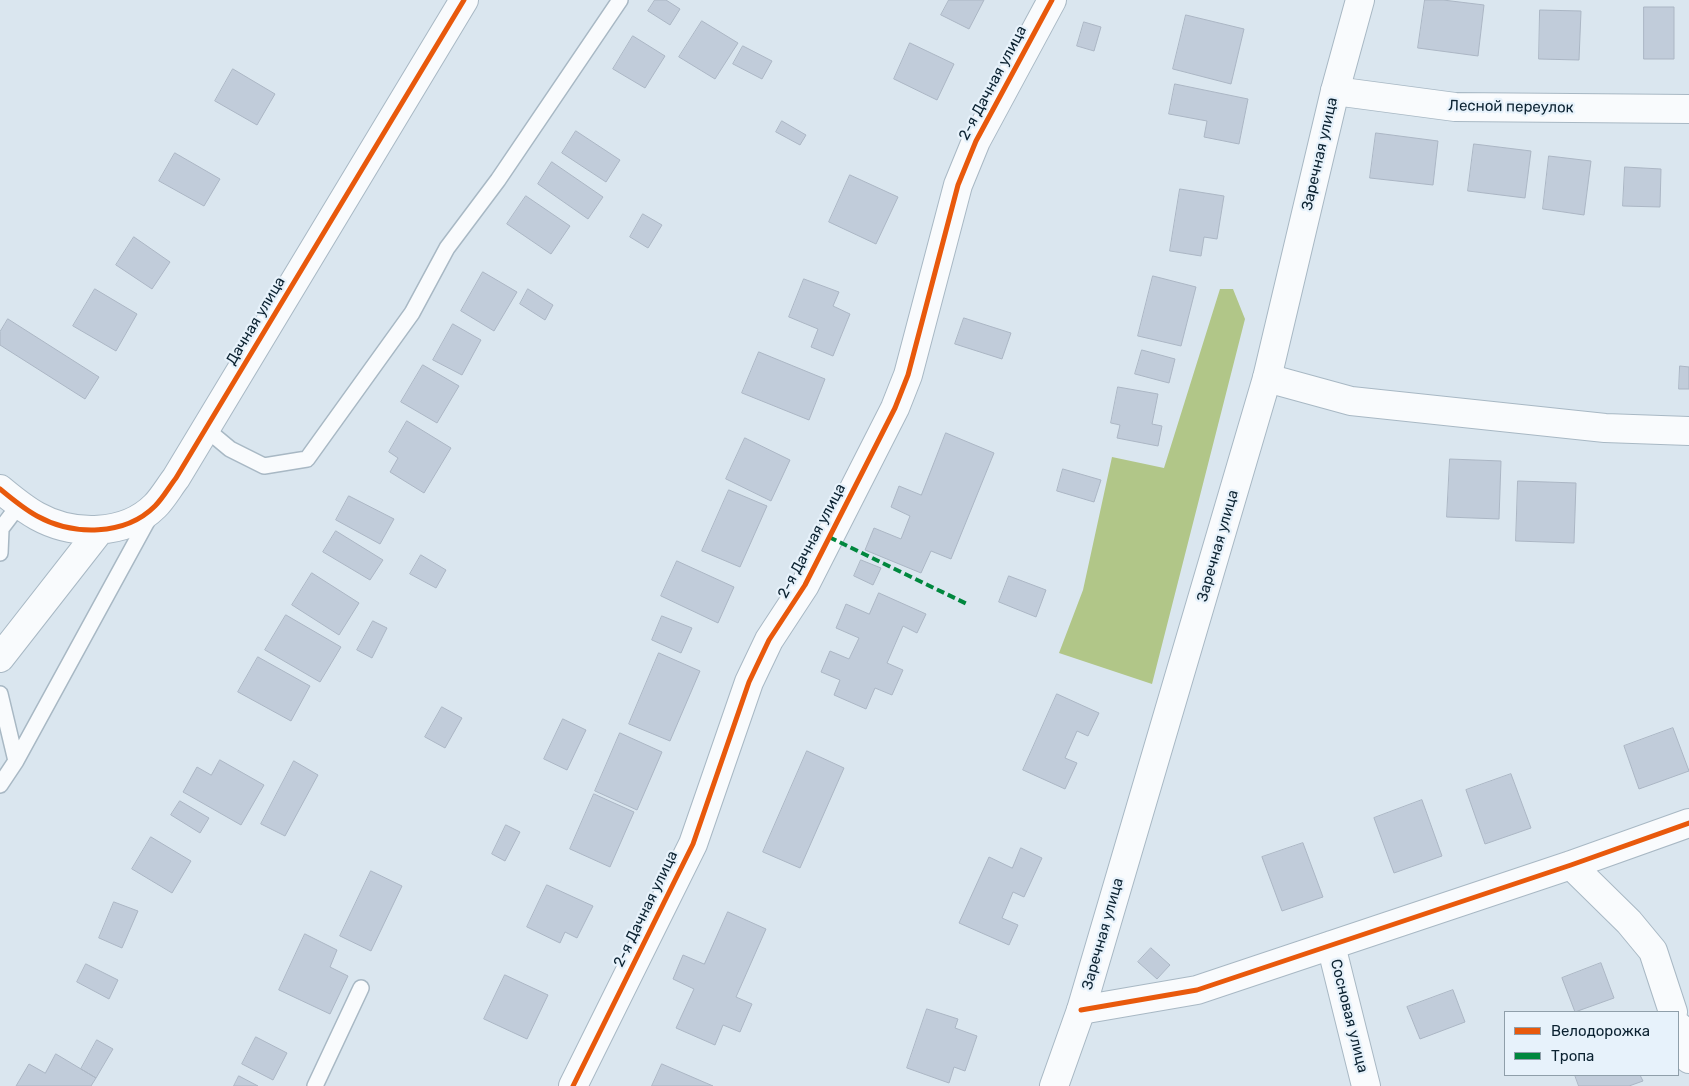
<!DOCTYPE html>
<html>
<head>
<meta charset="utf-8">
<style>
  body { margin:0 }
  #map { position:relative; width:1689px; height:1086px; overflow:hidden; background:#dae6ef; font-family:Rubik,sans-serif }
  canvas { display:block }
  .legend { position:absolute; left:1504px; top:1011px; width:175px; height:65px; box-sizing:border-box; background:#e7f2fb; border:1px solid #8f9faa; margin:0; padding:6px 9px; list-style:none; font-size:15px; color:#0b2231 }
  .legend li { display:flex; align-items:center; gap:10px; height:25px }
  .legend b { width:25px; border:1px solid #8f9faa }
</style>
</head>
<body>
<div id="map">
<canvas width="1689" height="1086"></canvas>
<ul class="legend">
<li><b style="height:6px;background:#e8590c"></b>Велодорожка</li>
<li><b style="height:6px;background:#00873e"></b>Тропа</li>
</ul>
</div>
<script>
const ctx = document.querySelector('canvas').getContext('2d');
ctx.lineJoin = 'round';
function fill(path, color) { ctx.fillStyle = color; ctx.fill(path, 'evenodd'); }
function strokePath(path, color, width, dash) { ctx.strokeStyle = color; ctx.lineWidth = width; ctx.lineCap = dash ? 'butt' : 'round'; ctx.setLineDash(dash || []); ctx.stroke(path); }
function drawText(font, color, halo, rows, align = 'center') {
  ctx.font = font + ' Rubik,sans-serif'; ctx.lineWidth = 4.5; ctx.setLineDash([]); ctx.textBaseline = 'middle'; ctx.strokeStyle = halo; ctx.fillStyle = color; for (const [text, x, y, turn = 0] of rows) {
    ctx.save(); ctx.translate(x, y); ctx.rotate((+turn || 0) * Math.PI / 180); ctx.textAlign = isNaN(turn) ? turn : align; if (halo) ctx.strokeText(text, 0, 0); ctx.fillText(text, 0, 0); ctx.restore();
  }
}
fill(new Path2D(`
  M1220,289H1233L1245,319L1152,684L1059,653L1083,590L1112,457L1164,468Z`), '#b1c688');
const building = new Path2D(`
  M655,0H666L680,9L670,25L648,11Z
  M949,0H984L969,29L941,15Z
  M1425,0H1443L1484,5L1478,56L1418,48Z
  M1644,7H1674V59H1644Z
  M1540,10L1581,11L1579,60L1539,59Z
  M1186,15L1244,29L1231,84L1173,69Z
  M702,21L738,43L715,79L679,57Z
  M1084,22L1101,27L1094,51L1077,46Z
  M633,36L665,56L645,88L613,69Z
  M910,43L954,64L937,100L894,79Z
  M743,46L772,61L762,79L733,64Z
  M233,69L275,94L257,125L215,101Z
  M1175,84L1248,99L1239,144L1204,137L1207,121L1169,114Z
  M782,121L806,135L800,145L776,132Z
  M576,131L620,160L606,182L562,153Z
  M1376,133L1438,141L1433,185L1370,178Z
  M1474,144L1531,151L1525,198L1468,191Z
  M175,153L220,179L204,206L159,181Z
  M1549,156L1591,161L1584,215L1543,209Z
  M552,162L603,197L588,219L538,184Z
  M1625,167L1661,169L1660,207L1623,206Z
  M850,175L898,197L876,244L829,222Z
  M1180,189L1224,196L1217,239L1204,237L1201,256L1170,251Z
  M526,196L570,226L551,254L507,224Z
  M643,214L662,225L648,248L630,237Z
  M134,237L170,262L152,289L116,265Z
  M483,272L517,292L494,331L461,311Z
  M1153,276L1196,287L1181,346L1138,336Z
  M804,279L839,292L833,306L850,314L833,356L811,347L818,329L789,317Z
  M95,289L137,314L116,351L73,326Z
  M528,289L553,305L545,320L520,304Z
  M964,318L1011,333L1002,359L955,344Z
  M8,319L99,377L85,399L0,345V332Z
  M453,324L481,340L462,375L433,360Z
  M1142,350L1175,359L1169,383L1135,374Z
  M759,352L825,379L809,420L742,393Z
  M423,365L459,386L437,423L401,402Z
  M1680,366L1689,367V389H1679Z
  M1118,387L1158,394L1152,424L1162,426L1158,446L1117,438L1120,425L1111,423Z
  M407,421L451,448L424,493L390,472L398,458L389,452Z
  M946,433L994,453L951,559L931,551L921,573L865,550L874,528L901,539L910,516L891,507L899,486L921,495Z
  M745,438L790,460L771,501L726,479Z
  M1450,459L1501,461L1499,519L1447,517Z
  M1063,469L1101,480L1094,502L1057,491Z
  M1518,481L1576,483L1574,543L1516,541Z
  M729,490L767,506L740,567L702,551Z
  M349,496L394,519L380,544L336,520Z
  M336,531L383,560L370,580L323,552Z
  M421,555L446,570L436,588L410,574Z
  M861,560L881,568L873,585L854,576Z
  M677,561L734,587L718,623L661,596Z
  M312,573L359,603L339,635L292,605Z
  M1009,576L1046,590L1036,617L999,602Z
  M879,593L926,614L917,633L903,626L887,663L903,670L892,695L875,688L866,709L834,695L840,680L821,672L830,651L849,659L859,638L836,628L846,604L869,614Z
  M286,615L341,647L320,682L265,650Z
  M662,616L692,628L681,653L652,640Z
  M373,621L387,628L372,658L357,650Z
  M659,653L700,671L670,741L629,724Z
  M258,657L310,686L291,721L238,692Z
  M1057,694L1099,713L1088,736L1077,731L1065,758L1077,763L1065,789L1023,770Z
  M442,707L462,718L445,748L425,737Z
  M563,719L586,730L567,770L544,759Z
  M1673,728L1689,771L1639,789L1624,746Z
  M620,733L662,752L637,810L595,791Z
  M807,751L844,768L800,868L763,852Z
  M220,760L264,785L241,825L183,792L197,767L211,775Z
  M294,761L318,775L285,836L261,824Z
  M1511,774L1531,828L1485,844L1466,790Z
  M594,794L634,812L610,867L570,849Z
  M1422,800L1442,856L1394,873L1374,818Z
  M180,801L209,818L200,833L171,815Z
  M506,825L520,832L505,861L492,854Z
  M151,837L191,861L172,893L132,869Z
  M1303,843L1323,897L1282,911L1262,857Z
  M1021,848L1042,858L1024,897L1013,892L1002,918L1018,925L1009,945L959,923L989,857L1012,868Z
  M371,871L402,886L371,951L340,936Z
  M547,885L593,906L577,938L565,932L560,943L527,927Z
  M114,902L138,911L122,948L99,938Z
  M728,912L766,929L736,997L752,1004L740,1032L723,1025L715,1045L676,1028L694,989L673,979L683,955L704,964Z
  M305,934L337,950L330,967L348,976L330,1014L279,990Z
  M1151,948L1170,965L1157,979L1138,962Z
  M1601,963L1614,998L1575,1012L1562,978Z
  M86,964L118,980L109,999L77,982Z
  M505,975L548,995L527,1039L484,1019Z
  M1453,990L1465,1022L1420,1039L1407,1007Z
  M927,1009L958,1019L955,1028L977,1036L965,1071L954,1067L949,1083L907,1068Z
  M256,1037L287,1053L273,1080L242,1064Z
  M97,1040L113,1049L96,1078L81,1069Z
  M56,1054L96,1078L91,1086H16L29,1064L45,1073Z
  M662,1064L713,1086H652Z
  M1575,1075H1640L1643,1081L1629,1086H1579Z
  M239,1076L258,1086H234Z`);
fill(building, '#c1ccda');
strokePath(building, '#abb6c4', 1);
const lane = new Path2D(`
  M206,429L230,449L264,466L307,459L412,313L447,248L498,180L620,0
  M0,530L19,505
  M0,553L1,530
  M0,694L16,761
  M0,785L16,761L150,516
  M315,1086L361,988`);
const street = new Path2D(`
  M1335,91L1455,107L1689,109
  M1267,378L1351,401L1605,428L1689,431
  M0,489C12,499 24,509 37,516C73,536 125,536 155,506C163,498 169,487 176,478L464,0
  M0,658L100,530
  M1571,865L1629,922L1653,951L1673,1012
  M1331,945L1366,1086
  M1081,1010L1197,990L1571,865L1689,823
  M1678,1026L1689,1059
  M573,1086L693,844L749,682L769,640L805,585L895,408L908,375L958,185L976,141L1052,0`);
const secondary = new Path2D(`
  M1054,1086L1081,1010L1267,378L1335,91L1360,0`);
strokePath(lane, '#a8b8c4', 18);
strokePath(street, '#a8b8c4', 30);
strokePath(secondary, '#a8b8c4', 30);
strokePath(lane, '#f9fbfd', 15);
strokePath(street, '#f9fbfd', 28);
strokePath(secondary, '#f9fbfd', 28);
strokePath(new Path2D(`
  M829,537L969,605`), '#00873e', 4, [8, 4]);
strokePath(new Path2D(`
  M0,489C12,499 24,509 37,516C73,536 125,536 155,506C163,498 169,487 176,478L464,0
  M1081,1010L1197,990L1571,865L1689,823
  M573,1086L693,844L749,682L769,640L805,585L895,408L908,375L958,185L976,141L1052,0`), '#e8590c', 5);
drawText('15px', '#0b2231', '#e7f2fb', [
  ["2-я Дачная улица",993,83,-62],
  ["Лесной переулок",1511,107,1],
  ["Заречная улица",1320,154,-77],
  ["Дачная улица",256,321,-59],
  ["2-я Дачная улица",812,541,-62],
  ["Заречная улица",1218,546,-74],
  ["2-я Дачная улица",646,909,-64],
  ["Заречная улица",1103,934,-74],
  ["Сосновая улица",1349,1016,76]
]);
</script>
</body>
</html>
